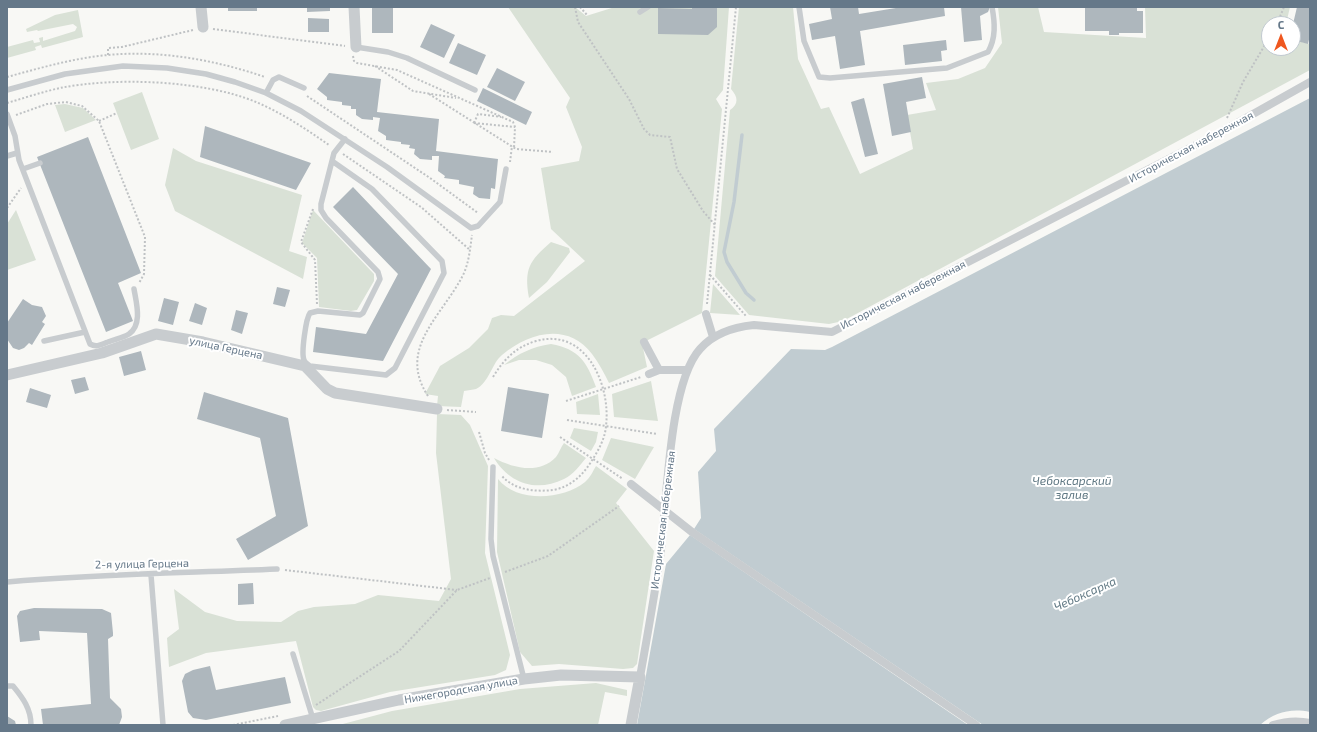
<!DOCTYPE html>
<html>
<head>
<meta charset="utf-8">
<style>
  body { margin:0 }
  #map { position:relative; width:1317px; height:732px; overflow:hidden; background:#f8f8f5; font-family:"Exo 2",sans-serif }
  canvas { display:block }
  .frame { position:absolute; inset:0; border:8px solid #657889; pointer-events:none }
  .north { position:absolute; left:1261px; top:16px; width:40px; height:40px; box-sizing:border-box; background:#fff; border:1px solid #c1c9d0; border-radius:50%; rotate:0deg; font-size:11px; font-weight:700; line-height:16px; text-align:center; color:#657889 }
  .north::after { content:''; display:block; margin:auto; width:14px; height:18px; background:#ef571f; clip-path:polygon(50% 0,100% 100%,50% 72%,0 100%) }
</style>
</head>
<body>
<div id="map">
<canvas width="1317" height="732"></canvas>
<div class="frame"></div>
<div class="north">С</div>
</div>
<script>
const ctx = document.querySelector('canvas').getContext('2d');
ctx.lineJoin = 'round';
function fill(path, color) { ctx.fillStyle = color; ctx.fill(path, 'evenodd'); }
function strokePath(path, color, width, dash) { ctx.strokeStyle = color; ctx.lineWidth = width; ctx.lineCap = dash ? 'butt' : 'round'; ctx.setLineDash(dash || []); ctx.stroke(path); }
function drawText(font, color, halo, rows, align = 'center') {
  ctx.font = font + ' "Exo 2",sans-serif'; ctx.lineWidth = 4; ctx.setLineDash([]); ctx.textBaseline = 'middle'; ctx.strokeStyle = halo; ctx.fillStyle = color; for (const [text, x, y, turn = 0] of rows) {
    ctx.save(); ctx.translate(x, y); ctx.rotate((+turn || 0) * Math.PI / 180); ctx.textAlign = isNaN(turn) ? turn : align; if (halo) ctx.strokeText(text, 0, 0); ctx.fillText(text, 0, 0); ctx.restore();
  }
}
fill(new Path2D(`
  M508,7H575L586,16L615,7H729L723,90L716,99L722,109L702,313L642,343L647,367L609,383C604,373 599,363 592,354C568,322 529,332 502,355C492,363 489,383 476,389C473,390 468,390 464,391L461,407L437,406L438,396L425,394L440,366L469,348L488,329L492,318L501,315L514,316L585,261L551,229L541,168L579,161L582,147L566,107L570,98Z
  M739,7H793L798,59L821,109L829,107L860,174L913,149L907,115L936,110L926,83L958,79L985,68L1002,43L998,7H1038L1044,32L1146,38L1145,7L1235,8L1238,7H1290L1286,24H1269V48H1293V40L1310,44V70L843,321L829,324L749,315L715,276L730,110C739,104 738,97 731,89Z
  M78,10L83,37L42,48L41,45L35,47L36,50L7,58V47L33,40L34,43L40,42L39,38L43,37V41L75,31L77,27L73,24L38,31L37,30L27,32L26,29L55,15Z
  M142,92L159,139L131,150L113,103Z
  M65,104L83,108L96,120L65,132L55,105Z
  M173,148L196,161L302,195L289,251L307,257L303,279L175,211L165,185Z
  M16,210L36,260L7,270V224Z
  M313,210L374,274V281L357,310L351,311L319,307L317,258L302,243Z
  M551,242L569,248L570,252L547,282L529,298C524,269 529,261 551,242Z
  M713,284L740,315L710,313Z
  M551,344C579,349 587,362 596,387L572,396L566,377L552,365L536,360H519L504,365C519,353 532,347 551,344Z
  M651,381L658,421L614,417L612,394Z
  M598,394L600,415L577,414L576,402Z
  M437,414L461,415L470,425L488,466L485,553L510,655L506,670L495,675L390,692L321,711L316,710L313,707L296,641L206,653L169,667L167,638L179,629L174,589L205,612L237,621L281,622L298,611L314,607L355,604L378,595L439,601L451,579L436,453Z
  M574,428L598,432L596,442L591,451L570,438Z
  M611,438L654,447L635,479L602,460Z
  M564,443L586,458C580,465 573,475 564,479C536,493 509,483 494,458C513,468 539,475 556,457C559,453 561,447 564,443Z
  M596,466L627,489L616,503L654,551L637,664L633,668L623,669L559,664L532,666L520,652L497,552L498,479C517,503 563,500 585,482C590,478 593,471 596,466Z
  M596,683L627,690V696L605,692L598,725H339L392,711L520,689Z`), '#d9e1d6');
fill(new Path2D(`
  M1310,98V712C1291,708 1275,712 1260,725H983L694,529L701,518L698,472L716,451L714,429L791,349L825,350L832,347Z
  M690,535L968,725H637L666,564Z`), '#c1ccd1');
strokePath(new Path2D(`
  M742,135L734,202L724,252L727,262L746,293L754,300`), '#c1ccd1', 3.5);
fill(new Path2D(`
  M228,7H257V11H228Z
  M307,7H330V11L307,12Z
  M372,7H393V33H372Z
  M692,7H717V27L708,35L658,34V8L692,9Z
  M830,7H858L859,14L902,7H944L945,16L860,31L865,65L840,69L835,36L812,40L809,24L832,19Z
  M961,7H990L988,12L980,16L982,40L964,42Z
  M1085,7H1137V11H1143V33H1119V35H1109V31H1085Z
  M1297,7L1310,8V35L1308,44L1293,40V24Z
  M308,18L329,19V32H308Z
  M431,24L455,35L444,58L420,47Z
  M946,40L947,50L941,51L942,61L905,65L903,45Z
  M458,43L486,55L477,75L449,63Z
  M497,68L525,82L515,101L487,87Z
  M329,73L381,79L377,112L439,119L436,151L498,159L495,189L491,188L490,199L479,198L473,194L474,187L459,184V180L444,178L445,176L438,171L439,156H432V160L420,159L414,154L415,149L409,148L410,145L401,144V142L386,140V136L378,131L380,118L373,117V120L362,119L356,115V109H351V106L342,105V102L327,100V97L317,89Z
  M922,77L926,98L906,102L911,132L892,136L883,84Z
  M483,88L532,112L526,125L477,101Z
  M864,98L878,154L865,157L851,102Z
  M205,126L311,163L296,190L200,157Z
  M88,137L141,273L118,283L133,321L106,332L37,157Z
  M353,187L431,269L383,361L313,352L316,327L366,334L398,274L333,207Z
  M277,287L290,290L285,307L273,304Z
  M164,298L179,302L173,325L158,321Z
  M23,299L32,305L42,307L46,316L42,322L45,324L32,345L29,343L24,348L19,350L13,348L7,339V323Z
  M195,303L207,308L202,325L189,321Z
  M236,310L248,313L242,334L231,330Z
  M141,351L146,370L124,376L119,357Z
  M85,377L89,390L75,394L71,380Z
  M508,387L549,394L542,438L501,431Z
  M30,388L51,395L47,408L26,402Z
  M204,392L288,418L308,526L248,560L236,539L276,516L260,438L197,419Z
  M253,583L254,604L238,605V584Z
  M34,608L102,609L111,613L113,633V636L108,639L110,698L121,709L122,717L119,725H43L41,709L91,704L87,633L39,631L40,640L20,642L17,616L20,611Z
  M210,666L216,690L285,677L291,703L206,720L193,718L188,712L182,681L185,674L193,670Z
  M7,716L15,721L16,725H7Z`), '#aeb7bd');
strokePath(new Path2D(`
  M575,7L578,22L629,99L644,129L650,135L670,137L677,169L703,211L715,225
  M580,7L587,15
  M1277,24L1284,7
  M213,29L345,46
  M108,55V48L122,47L193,30
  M353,56L354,61L357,63L397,70L513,122L515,127L514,148
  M375,66L413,91L456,98
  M7,77C40,68 74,58 108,55C161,50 215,60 265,77
  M429,94L516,149L553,152
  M307,96L430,178L478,213
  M7,103C24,98 42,92 60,88C115,77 203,80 256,102C282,113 306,129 329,145
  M16,115L47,104L66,102L82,106L99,121L145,237L144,274L139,283
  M1227,118L1243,82L1269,38
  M99,121L117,113
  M474,123L515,127
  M474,123L478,114L501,117
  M343,154L421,207L470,250
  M510,162L512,146
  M7,208L21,188
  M313,209L301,242L315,260L317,304
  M710,275L746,316
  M707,304L736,7
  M493,377C504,359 516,347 536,341C586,327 611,385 606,426C605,439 598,451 591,462C582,476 570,487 553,490C535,492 514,490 502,476
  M428,396C397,349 441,317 462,277C469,264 470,249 472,235
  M566,401L641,377
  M447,410L476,412
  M567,420L657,434
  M479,432L485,453L489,460
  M560,437L623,479
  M285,570L457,590
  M505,572L548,556L619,506
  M316,705L399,651L457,590L490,578
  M233,725L278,716`), '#bfc2c4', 2, [2, 2]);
strokePath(new Path2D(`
  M799,7L804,41L819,77L830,78L947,68L988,52C996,38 995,23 992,7
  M640,12L648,7
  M356,47L388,52L407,58L475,90
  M7,90L65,74L123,66L167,68L206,74L235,82L266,93L301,111L387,167L471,228L478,226L500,202L506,169
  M266,93L273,80L279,77L304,88
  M7,114L15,136L19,160L90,344C97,348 102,344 108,342C115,339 123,338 129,334C143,324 136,302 134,289
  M7,156L17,153
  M332,161L372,189L442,261L444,273L395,368L386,375L310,366C307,364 305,363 304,360C301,353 306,318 310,313L318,311L360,315L363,313L380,279L378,272L326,218L321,210V204L334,153L345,139
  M23,169L40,163
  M44,341L85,332
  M493,467L491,539L493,556L524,679
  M151,575L163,725
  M7,582C97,574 187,573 277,569
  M293,654L313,719
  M7,686H13C23,698 31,709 31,725`), '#c8cccf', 5.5);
strokePath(new Path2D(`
  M706,314L713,337
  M644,342L659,370
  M649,374L659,370H687
  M631,484L692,532L976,725
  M640,677C647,638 654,598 660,558C667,508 668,384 700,349C714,333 734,327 754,325L832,332L1221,132L1310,82
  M1273,725C1286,721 1297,720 1310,723`), '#c8cccf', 8);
strokePath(new Path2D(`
  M201,7L203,27
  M354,7L356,47
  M7,375L102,353L156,334L203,342L305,366L327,389L335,393L437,409
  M285,725L399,700L524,679L561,675L640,677L631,725`), '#c8cccf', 11);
drawText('11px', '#657889', '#fff', [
  ["Историческая набережная",1191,147,-28],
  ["Историческая набережная",903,295,-27],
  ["улица Герцена",226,348,12],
  ["Историческая набережная",663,520,-83],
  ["2-я улица Герцена",142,564,-1],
  ["Нижегородская улица",461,690,-10]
]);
drawText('italic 12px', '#617984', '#fff', [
  ["Чебоксарский",1072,481],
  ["залив",1072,495],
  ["Чебоксарка",1085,594,-24]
]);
</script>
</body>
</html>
